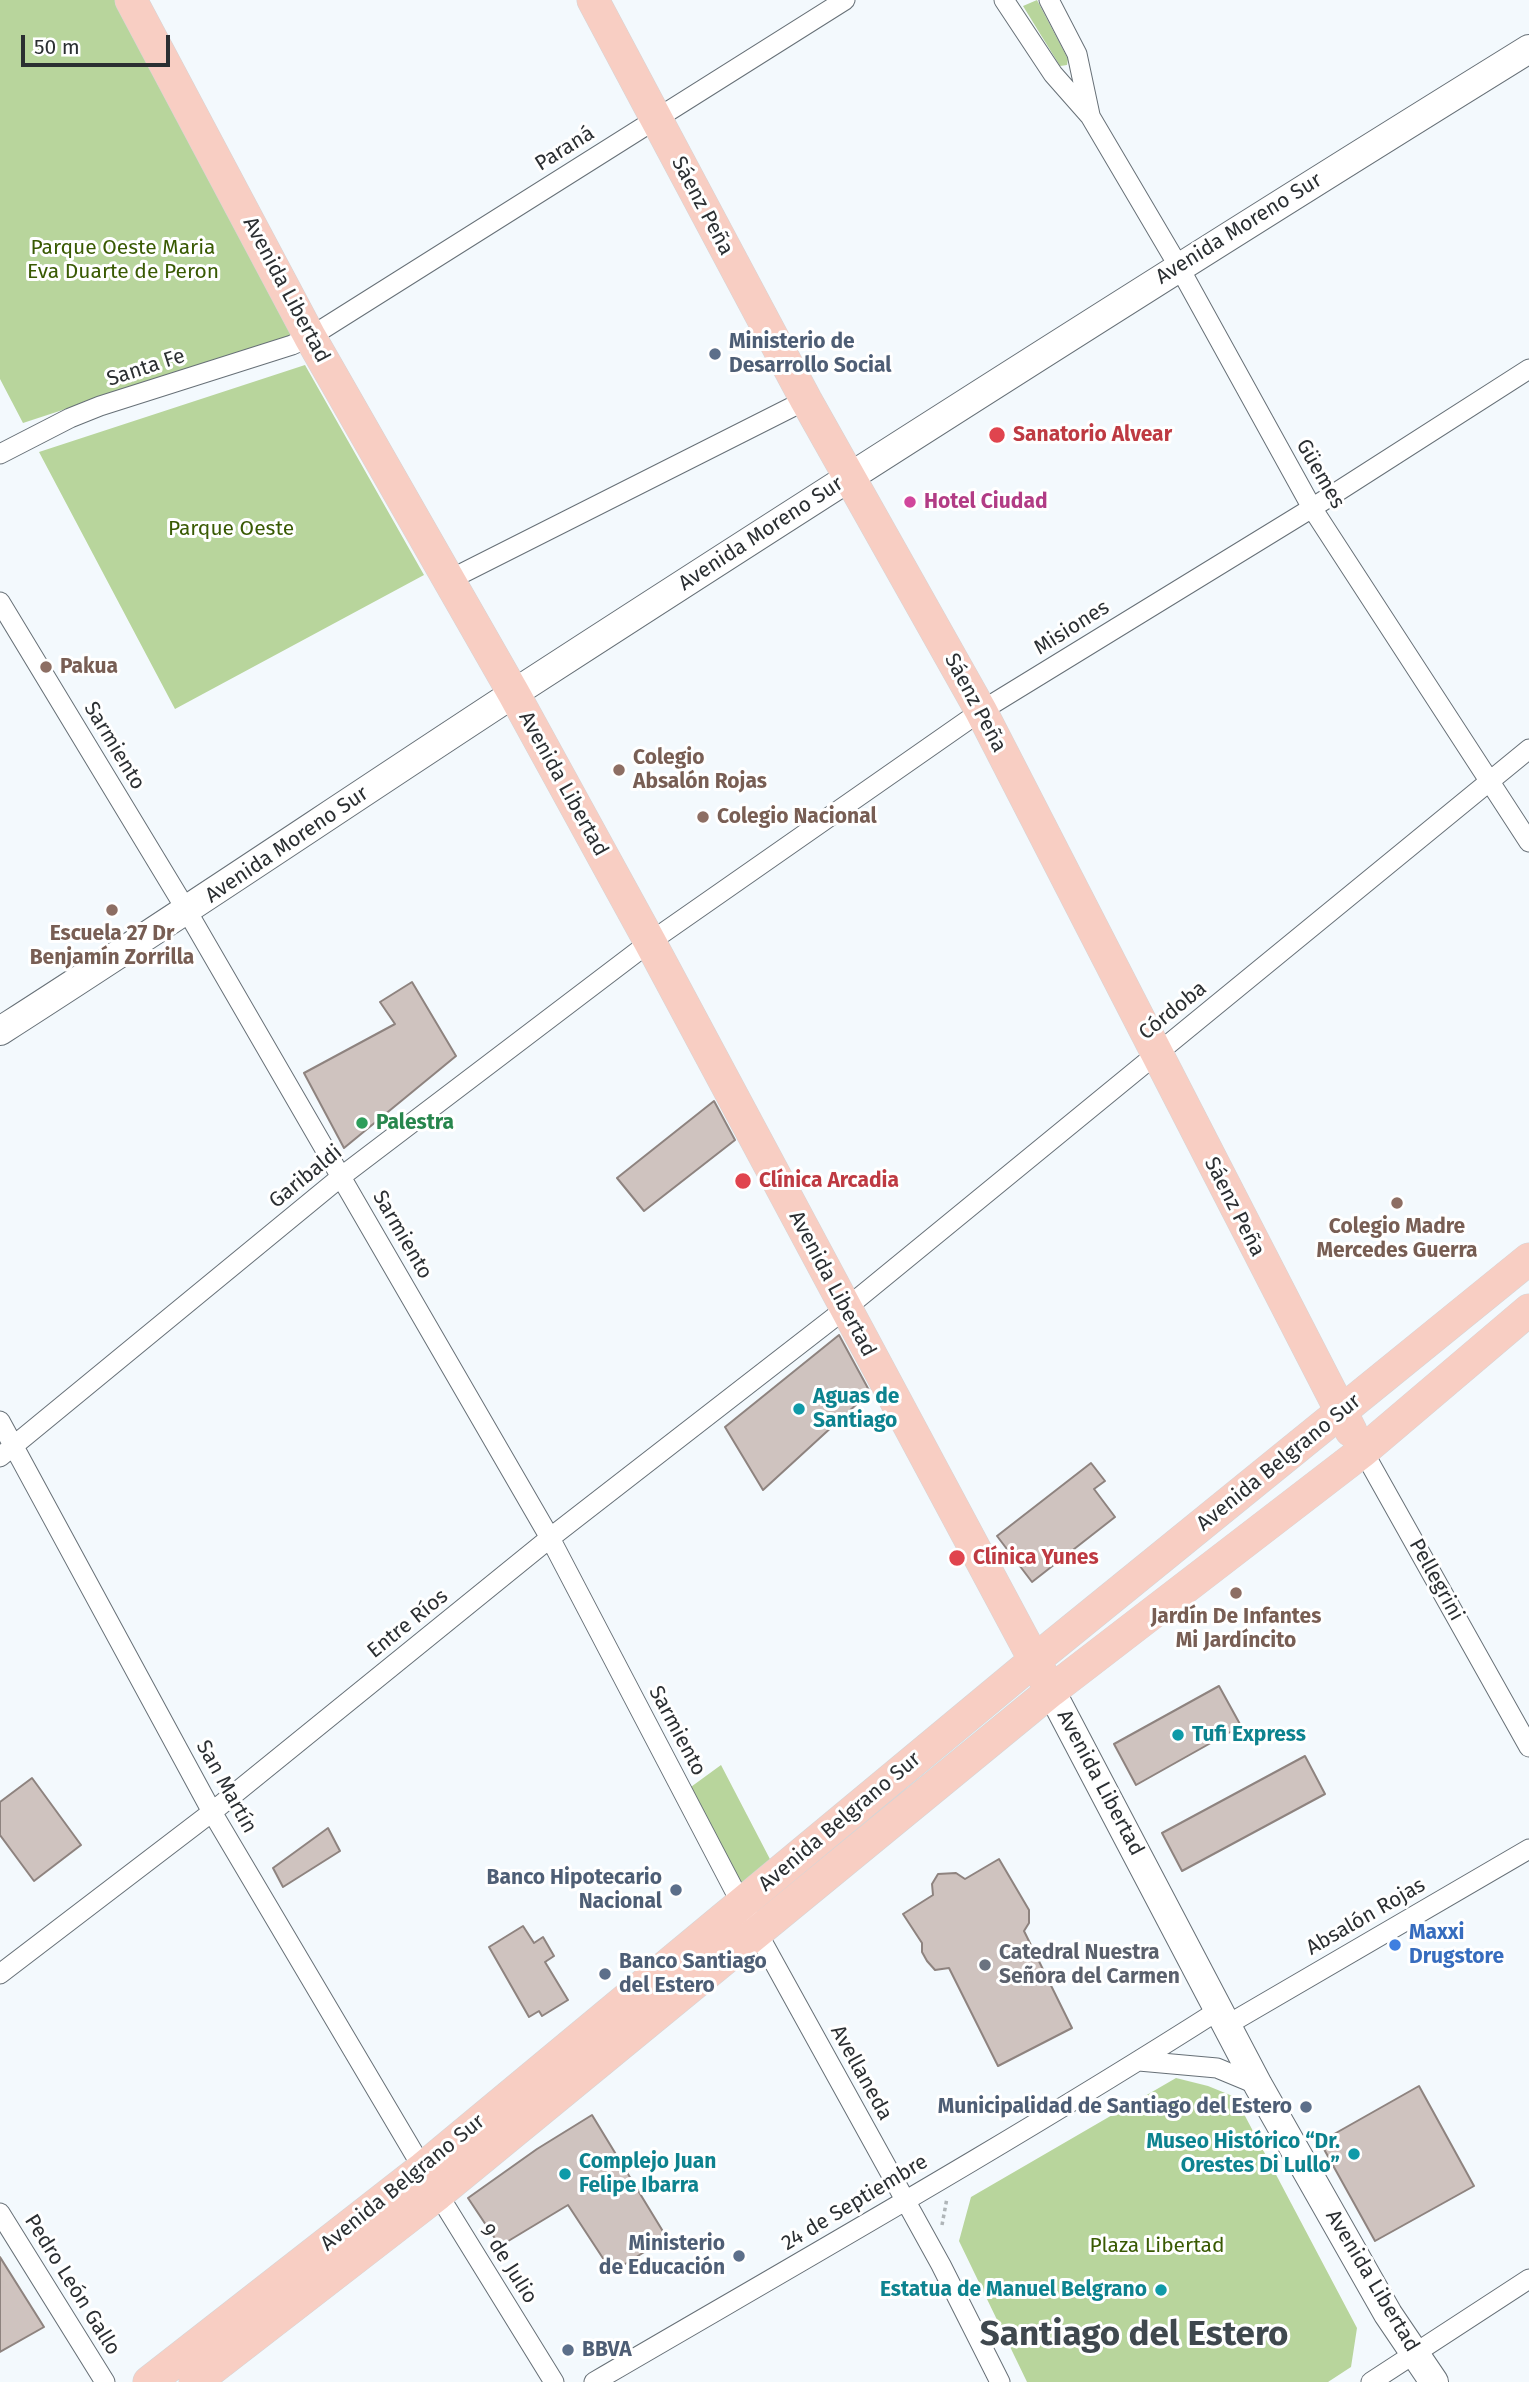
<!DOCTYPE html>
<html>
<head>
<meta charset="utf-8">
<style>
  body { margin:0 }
  #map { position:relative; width:1529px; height:2382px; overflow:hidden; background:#f3f9fd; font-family:"Fira Sans",sans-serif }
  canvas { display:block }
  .scale { position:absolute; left:21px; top:35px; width:149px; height:32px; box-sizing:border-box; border:4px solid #2b2f32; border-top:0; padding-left:9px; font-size:21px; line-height:24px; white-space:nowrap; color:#2b2f32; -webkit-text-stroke:5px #fff; paint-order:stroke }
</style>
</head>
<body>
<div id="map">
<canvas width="1529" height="2382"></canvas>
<div class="scale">50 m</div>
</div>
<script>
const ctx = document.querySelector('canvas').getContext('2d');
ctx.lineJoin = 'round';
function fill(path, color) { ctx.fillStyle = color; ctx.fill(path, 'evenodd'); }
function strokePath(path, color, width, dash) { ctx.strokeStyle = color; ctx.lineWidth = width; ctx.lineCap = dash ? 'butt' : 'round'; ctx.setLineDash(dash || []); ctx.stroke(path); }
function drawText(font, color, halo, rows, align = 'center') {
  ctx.font = font + ' "Fira Sans",sans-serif'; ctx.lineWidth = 6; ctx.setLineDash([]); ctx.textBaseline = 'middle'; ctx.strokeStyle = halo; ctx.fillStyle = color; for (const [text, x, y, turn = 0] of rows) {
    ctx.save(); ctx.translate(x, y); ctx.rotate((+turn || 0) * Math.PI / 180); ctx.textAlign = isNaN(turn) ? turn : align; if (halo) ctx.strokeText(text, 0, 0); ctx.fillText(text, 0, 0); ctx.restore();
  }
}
fill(new Path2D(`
  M0,0H123L300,332L23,423L0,379Z
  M1037,0L1068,59L1067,65L1060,66L1023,6Z
  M305,365L424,575L175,709L39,452Z
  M721,1765L772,1863L739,1891L684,1792Z
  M1176,2078L1208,2086L1235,2097L1357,2328L1351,2367L1328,2382H1027L959,2241L971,2197Z`), '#b8d59c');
const building = new Path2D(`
  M412,982L456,1056L344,1148L304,1073L395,1024L380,1002Z
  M714,1101L735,1140L644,1211L617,1178Z
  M839,1335L870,1392L763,1490L725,1427Z
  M1091,1463L1105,1481L1094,1489L1115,1517L1032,1582L997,1536Z
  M1219,1686L1241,1726L1136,1785L1114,1744Z
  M1305,1756L1325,1794L1182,1871L1162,1833Z
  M32,1778L81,1845L34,1881L0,1835V1802Z
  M328,1828L340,1851L283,1887L273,1868Z
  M999,1859L1029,1910V1923L1024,1931L1072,2028L998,2066L949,1968L935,1970L927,1961L922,1952V1943L903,1914L933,1895L932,1884L938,1874L956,1873L965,1879Z
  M523,1926L534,1943L543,1937L554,1956L545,1962L568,2000L542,2016L539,2011L529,2017L489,1947Z
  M1419,2086L1474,2186L1375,2241L1320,2142Z
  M592,2115L667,2238L612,2272L568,2205L500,2246L468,2198L537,2149Z
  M0,2257L44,2327L0,2352Z`);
fill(building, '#cfc3bf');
strokePath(building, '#8e837f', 2);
const street = new Path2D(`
  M1004,0L1053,74L1090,116L1179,267L1312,508L1529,842
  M1049,0L1077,54L1090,115
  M0,454L70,418L100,406L292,345L310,337L845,0
  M449,580L806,400
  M0,602L187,911L550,1538L741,1903L941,2265L1000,2382
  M0,1421L212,1812L438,2194L554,2382
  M1363,1451L1529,1747
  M0,1457L342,1176L650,942L981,711L1312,508L1529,369
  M0,1974L212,1812L550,1538L845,1309L1529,749
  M1227,2025L1529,1849
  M1139,2061L1217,2068L1258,2085
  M0,2213L105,2382
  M594,2382C803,2260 1015,2140 1219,2010
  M1371,2382L1529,2279`);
const secondary = new Path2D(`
  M0,1031C175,919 346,803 519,690C854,473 1190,259 1529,49
  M1051,1691L1258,2085L1388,2314L1434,2382`);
const primary = new Path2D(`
  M131,0L310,337L514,694L650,942L1051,1691
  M593,0L806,400L981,711L1351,1431
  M149,2382L423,2168L1035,1660L1529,1259
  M195,2382L438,2194L1051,1691L1363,1451L1529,1310`);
strokePath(street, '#677077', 21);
strokePath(secondary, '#677077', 30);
strokePath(primary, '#d5d5d6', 33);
strokePath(new Path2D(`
  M942,2225L947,2198`), '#afb5b8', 3.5, [3.5, 3.5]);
strokePath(street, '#fff', 19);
strokePath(secondary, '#fff', 28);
strokePath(primary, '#f8cec3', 32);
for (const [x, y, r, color] of [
  [715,354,7,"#5c6f8a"],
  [997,435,9,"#e0444e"],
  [910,502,7,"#d1479c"],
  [46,667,7,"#8d6e63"],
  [619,770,7,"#8d6e63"],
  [703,817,7,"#8d6e63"],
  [112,910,7,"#8d6e63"],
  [362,1123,7,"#2e9e5b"],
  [743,1181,9,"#e0444e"],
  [1397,1203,7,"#8d6e63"],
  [799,1409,7,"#0f9aa8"],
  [957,1558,9,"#e0444e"],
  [1236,1593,7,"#8d6e63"],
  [1178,1735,7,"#0f9aa8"],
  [676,1890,7,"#5c6f8a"],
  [1395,1945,7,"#3f7fe0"],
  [985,1965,7,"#6b7280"],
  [605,1974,7,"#5c6f8a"],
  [1306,2107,7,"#5c6f8a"],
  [1354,2154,7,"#0f9aa8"],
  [565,2174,7,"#0f9aa8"],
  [739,2256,7,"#5c6f8a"],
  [1161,2290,7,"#0f9aa8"],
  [568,2350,7,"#5c6f8a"]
]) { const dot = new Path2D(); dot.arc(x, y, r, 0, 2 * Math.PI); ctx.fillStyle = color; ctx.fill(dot); strokePath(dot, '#fff', 2.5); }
drawText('21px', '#2b2f32', '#fff', [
  ["Paraná",565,149,-32],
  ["Sáenz Peña",702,206,62],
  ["Avenida Moreno Sur",1239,229,-32],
  ["Avenida Libertad",286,290,62],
  ["Santa Fe",146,368,-18],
  ["Güemes",1320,474,60],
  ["Avenida Moreno Sur",761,534,-33],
  ["Misiones",1072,628,-32],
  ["Sáenz Peña",975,703,62],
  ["Sarmiento",114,746,59],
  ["Avenida Libertad",563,784,61],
  ["Avenida Moreno Sur",287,845,-34],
  ["Córdoba",1173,1011,-39],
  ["Garibaldi",306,1177,-39],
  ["Sáenz Peña",1234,1207,63],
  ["Sarmiento",402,1235,60],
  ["Avenida Libertad",832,1284,62],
  ["Avenida Belgrano Sur",1279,1463,-39],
  ["Pellegrini",1436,1580,61],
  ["Entre Ríos",408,1624,-39],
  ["Sarmiento",677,1731,62],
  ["Avenida Libertad",1100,1783,62],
  ["San Martín",226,1787,61],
  ["Avenida Belgrano Sur",840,1822,-40],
  ["Absalón Rojas",1366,1917,-30],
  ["Avellaneda",861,2073,61],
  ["Avenida Belgrano Sur",403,2183,-39],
  ["24 de Septiembre",855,2203,-31],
  ["9 de Julio",508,2264,58],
  ["Avenida Libertad",1372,2281,59],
  ["Pedro León Gallo",72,2285,58]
]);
drawText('21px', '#395a03', '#fff', [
  ["Parque Oeste Maria",123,248],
  ["Eva Duarte de Peron",123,272],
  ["Parque Oeste",231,529],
  ["Plaza Libertad",1157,2246]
]);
drawText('bold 21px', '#4e5e75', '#fff', [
  ["Ministerio de",729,342],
  ["Desarrollo Social",729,366],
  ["Banco Hipotecario",662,1878,"right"],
  ["Nacional",662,1902,"right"],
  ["Banco Santiago",619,1962],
  ["del Estero",619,1986],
  ["Municipalidad de Santiago del Estero",1292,2107,"right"],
  ["Ministerio",725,2244,"right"],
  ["de Educación",725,2268,"right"],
  ["BBVA",582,2350]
], 'left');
drawText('bold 21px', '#be3a42', '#fff', [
  ["Sanatorio Alvear",1013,435],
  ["Clínica Arcadia",759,1181],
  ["Clínica Yunes",973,1558]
], 'left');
drawText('bold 21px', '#b23c85', '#fff', [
  ["Hotel Ciudad",924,502]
], 'left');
drawText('bold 21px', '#785e54', '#fff', [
  ["Pakua",60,667],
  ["Colegio",633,758],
  ["Absalón Rojas",633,782],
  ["Colegio Nacional",717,817],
  ["Escuela 27 Dr",112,934,"center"],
  ["Benjamín Zorrilla",112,958,"center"],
  ["Colegio Madre",1397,1227,"center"],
  ["Mercedes Guerra",1397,1251,"center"],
  ["Jardín De Infantes",1236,1617,"center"],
  ["Mi Jardíncito",1236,1641,"center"]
], 'left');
drawText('bold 21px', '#27864d', '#fff', [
  ["Palestra",376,1123]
], 'left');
drawText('bold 21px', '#0d838f', '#fff', [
  ["Aguas de",813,1397],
  ["Santiago",813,1421],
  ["Tufi Express",1192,1735],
  ["Museo Histórico “Dr.",1340,2142,"right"],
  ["Orestes Di Lullo”",1340,2166,"right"],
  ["Complejo Juan",579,2162],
  ["Felipe Ibarra",579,2186],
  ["Estatua de Manuel Belgrano",1147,2290,"right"]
], 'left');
drawText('bold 21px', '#366cbe', '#fff', [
  ["Maxxi",1409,1933],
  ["Drugstore",1409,1957]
], 'left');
drawText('bold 21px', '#5b616d', '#fff', [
  ["Catedral Nuestra",999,1953],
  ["Señora del Carmen",999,1977]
], 'left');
drawText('bold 35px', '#3f484e', '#fff', [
  ["Santiago del Estero",1134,2335]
]);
</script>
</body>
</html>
